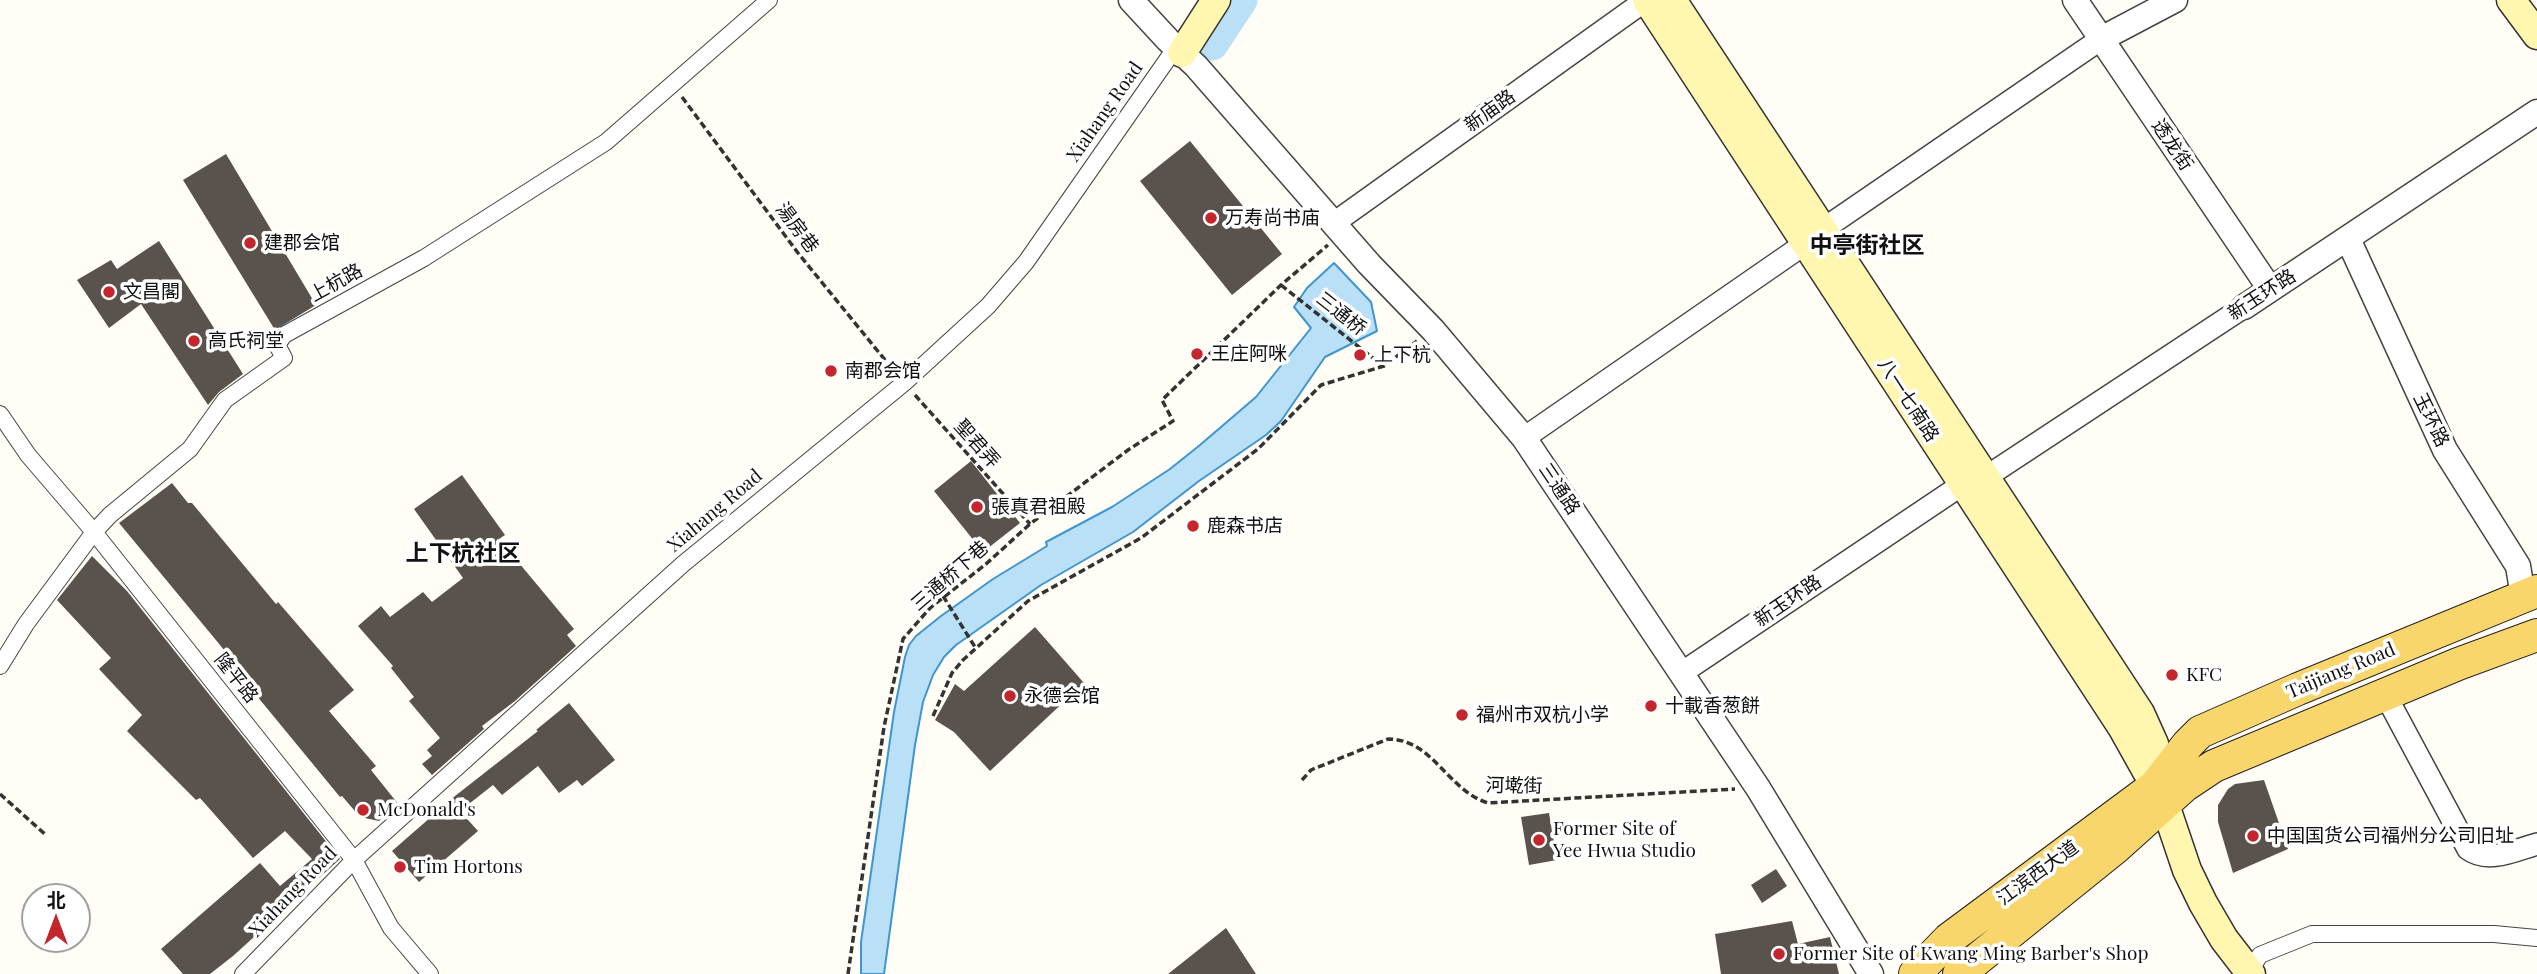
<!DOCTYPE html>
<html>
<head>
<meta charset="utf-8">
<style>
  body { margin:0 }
  #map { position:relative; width:2537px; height:974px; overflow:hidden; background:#fffdf5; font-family:"Playfair Display","Noto Sans SC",serif }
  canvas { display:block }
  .north { position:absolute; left:21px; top:883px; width:70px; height:70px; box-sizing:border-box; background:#fff; border:2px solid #a0a0a0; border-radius:50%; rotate:0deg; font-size:19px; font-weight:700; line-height:28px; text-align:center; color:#111 }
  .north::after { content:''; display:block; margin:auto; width:24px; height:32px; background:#c4262e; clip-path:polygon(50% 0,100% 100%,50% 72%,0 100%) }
</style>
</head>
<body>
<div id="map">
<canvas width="2537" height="974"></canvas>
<div class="north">北</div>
</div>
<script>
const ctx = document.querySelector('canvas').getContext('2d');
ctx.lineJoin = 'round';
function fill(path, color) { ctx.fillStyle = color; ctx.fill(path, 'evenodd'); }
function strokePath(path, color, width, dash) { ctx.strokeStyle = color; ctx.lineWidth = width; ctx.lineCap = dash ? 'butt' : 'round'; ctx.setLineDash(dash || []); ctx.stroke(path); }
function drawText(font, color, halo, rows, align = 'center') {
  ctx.font = font + ' "Playfair Display","Noto Sans SC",serif'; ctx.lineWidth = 7; ctx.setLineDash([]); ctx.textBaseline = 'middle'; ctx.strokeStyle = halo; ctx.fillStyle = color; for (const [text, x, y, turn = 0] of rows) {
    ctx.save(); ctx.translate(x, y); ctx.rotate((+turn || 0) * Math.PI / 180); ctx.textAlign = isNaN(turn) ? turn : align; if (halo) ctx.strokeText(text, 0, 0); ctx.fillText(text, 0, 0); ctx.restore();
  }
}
const water = new Path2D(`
  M1231,0H1256L1230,39L1213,28Z
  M1334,263L1371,302L1377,331L1325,357L1281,421L1266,435L1199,481L1133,532L1041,585L956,645L944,657L933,675L923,702L915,745L884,974H861V942L894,712L905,657L909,645L916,636L941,616L993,579L1047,546L1046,542L1112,507L1170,469L1200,445L1256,397L1311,328L1294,307L1307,288Z`);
fill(water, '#b9e0f7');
strokePath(water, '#3f96cf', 2);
strokePath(new Path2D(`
  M1212,44L1241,0`), '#b9e0f7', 33);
fill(new Path2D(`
  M1190,141L1282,254L1232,295L1140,181Z
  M226,154L316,305L275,330L183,180Z
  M159,241L243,374L219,392L208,405L141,304L109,328L77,280L111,260L117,269Z
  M971,461L1020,523L983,552L934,491Z
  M462,475L505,535L499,539L574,629L567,635L576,646L515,701L482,726L484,729L432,775L422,764L432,756L427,750L440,738L409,701L414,697L391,668L393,666L358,626L381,606L390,617L423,592L432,602L463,578L414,509Z
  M172,483L188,503H192L276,604L278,602L354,690L329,711L376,766L371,770L399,805L379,821L360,817L342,796L340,797L247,684L249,682L220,645L119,523Z
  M92,556L127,591L340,859L233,956L210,974H183L161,949L260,863L280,886L312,859L285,831L253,858L200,798L196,800L127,731L142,715L99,669L111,658L57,600Z
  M1035,627L1084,683L990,771L954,732L935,720L955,684L964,691Z
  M569,703L615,760L582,786L577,780L559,793L538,766L502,795L493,785L460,811L478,831L419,882L392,851L455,796L538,731L536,730Z
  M2264,780L2288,849L2233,873L2218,822V805L2228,789L2235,784Z
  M1549,813L1557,860L1529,865L1521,817Z
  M1776,869L1787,886L1762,903L1751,885Z
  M1792,921L1798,944L1830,937L1839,974H1721L1715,934Z
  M1226,928L1256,974H1168Z`), '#5a524d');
const pedestrian = new Path2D(`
  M0,414L28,455L94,532L354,860L391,928L430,974
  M0,666L26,624L94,532L110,515L190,449L225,400L284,358L277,345L284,335L424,258L606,142L769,0
  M2250,971L2260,955L2312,934H2494L2537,938
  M243,974L354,860L683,564L904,383L988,306L1026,262L1176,47`);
const minor = new Path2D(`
  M1334,223L1646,0
  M1822,230L2101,39
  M1524,438L1806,243
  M1986,477L2244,307
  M1683,672L1963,484
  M2386,696L2468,849C2488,864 2516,850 2537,844`);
const tertiary = new Path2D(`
  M1131,0L1168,40L1196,66L1369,264L1433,330L1524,438L1758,788L1871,974
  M2075,0L2270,289
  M2101,39L2175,0
  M2348,239L2445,450L2518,566L2523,596
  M2244,307L2537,112`);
const secondary = new Path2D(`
  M1647,0L2122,727L2164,802L2187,870L2203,903L2224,939L2251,974
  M1672,0L2140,713L2154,744L2164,782
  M2511,0L2537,35
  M1182,53L1216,0`);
const primary = new Path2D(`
  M1915,974L1949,939L2155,786L2188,744L2200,732L2298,689L2537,591
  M1959,974L2115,848L2184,786L2214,766L2458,664L2537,635`);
strokePath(pedestrian, '#444', 18);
strokePath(minor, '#444', 24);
strokePath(tertiary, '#444', 27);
strokePath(secondary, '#333', 31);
strokePath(primary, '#222', 34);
strokePath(new Path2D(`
  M682,97L798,253L894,371
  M1281,285L1383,366
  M915,395L1030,524
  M943,596L975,647
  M933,716L952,673L963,660L1028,601L1141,538L1258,449L1321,385L1384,366L1417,341
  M1302,780L1311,770L1388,739C1433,739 1448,791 1488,803L1735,789
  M0,794L47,836
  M848,974L884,727L903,639L930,608L986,564L1030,524L1128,450L1173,421L1162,400L1281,285L1328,245`), '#333', 3.5, [7, 3.5]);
strokePath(pedestrian, '#fff', 16);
strokePath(minor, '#fff', 21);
strokePath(tertiary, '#fff', 24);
strokePath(secondary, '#fff6b0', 28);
strokePath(primary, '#f9d66b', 32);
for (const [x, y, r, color] of [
  [1211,218,7,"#c4262e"],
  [250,243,7,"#c4262e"],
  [109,292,7,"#c4262e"],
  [194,341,7,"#c4262e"],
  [1197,354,7,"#c4262e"],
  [1360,355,7,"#c4262e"],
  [831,371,7,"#c4262e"],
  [977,507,7,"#c4262e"],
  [1193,526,7,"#c4262e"],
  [2172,675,7,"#c4262e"],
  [1010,696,7,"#c4262e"],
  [1651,706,7,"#c4262e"],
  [1462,715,7,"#c4262e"],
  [363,810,7,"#c4262e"],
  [2253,836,7,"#c4262e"],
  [1539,840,7,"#c4262e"],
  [400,867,7,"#c4262e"],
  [1779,954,7,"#c4262e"]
]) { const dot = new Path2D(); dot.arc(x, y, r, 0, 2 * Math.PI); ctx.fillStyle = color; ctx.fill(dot); strokePath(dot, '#fff', 2.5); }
drawText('19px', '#111', '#fff', [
  ["新庙路",1490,111,-36],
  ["Xiahang Road",1105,112,-55],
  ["透龙街",2172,145,56],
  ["湯房巷",797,228,53],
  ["上杭路",336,283,-29],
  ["新玉环路",2262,295,-33],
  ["三通桥",1341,314,38],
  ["八一七南路",1908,400,57],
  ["玉环路",2431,420,64],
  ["聖君弄",977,444,48],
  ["三通路",1559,489,56],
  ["Xiahang Road",715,511,-40],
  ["三通桥下巷",950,576,-41],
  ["新玉环路",1788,601,-34],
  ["Taijiang Road",2341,671,-23],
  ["隆平路",236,678,52],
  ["河墘街",1514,786,1],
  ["江滨西大道",2038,873,-36],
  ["Xiahang Road",293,892,-46]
]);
drawText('19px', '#111', '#fff', [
  ["万寿尚书庙",1225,218],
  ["建郡会馆",264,243],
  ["文昌閣",123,292],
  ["高氏祠堂",208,341],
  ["王庄阿咪",1211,354],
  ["上下杭",1374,355],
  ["南郡会馆",845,371],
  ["張真君祖殿",991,507],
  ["鹿森书店",1207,526],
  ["KFC",2186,675],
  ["永德会馆",1024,696],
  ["十載香葱餅",1665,706],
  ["福州市双杭小学",1476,715],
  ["McDonald's",377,810],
  ["Former Site of",1553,829],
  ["Yee Hwua Studio",1553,851],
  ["中国国货公司福州分公司旧址",2267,836],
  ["Tim Hortons",414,867],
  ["Former Site of Kwang Ming Barber's Shop",1793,954]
], 'left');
drawText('bold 23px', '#111', '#fff', [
  ["中亭街社区",1867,246],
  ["上下杭社区",463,554]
]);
</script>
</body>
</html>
